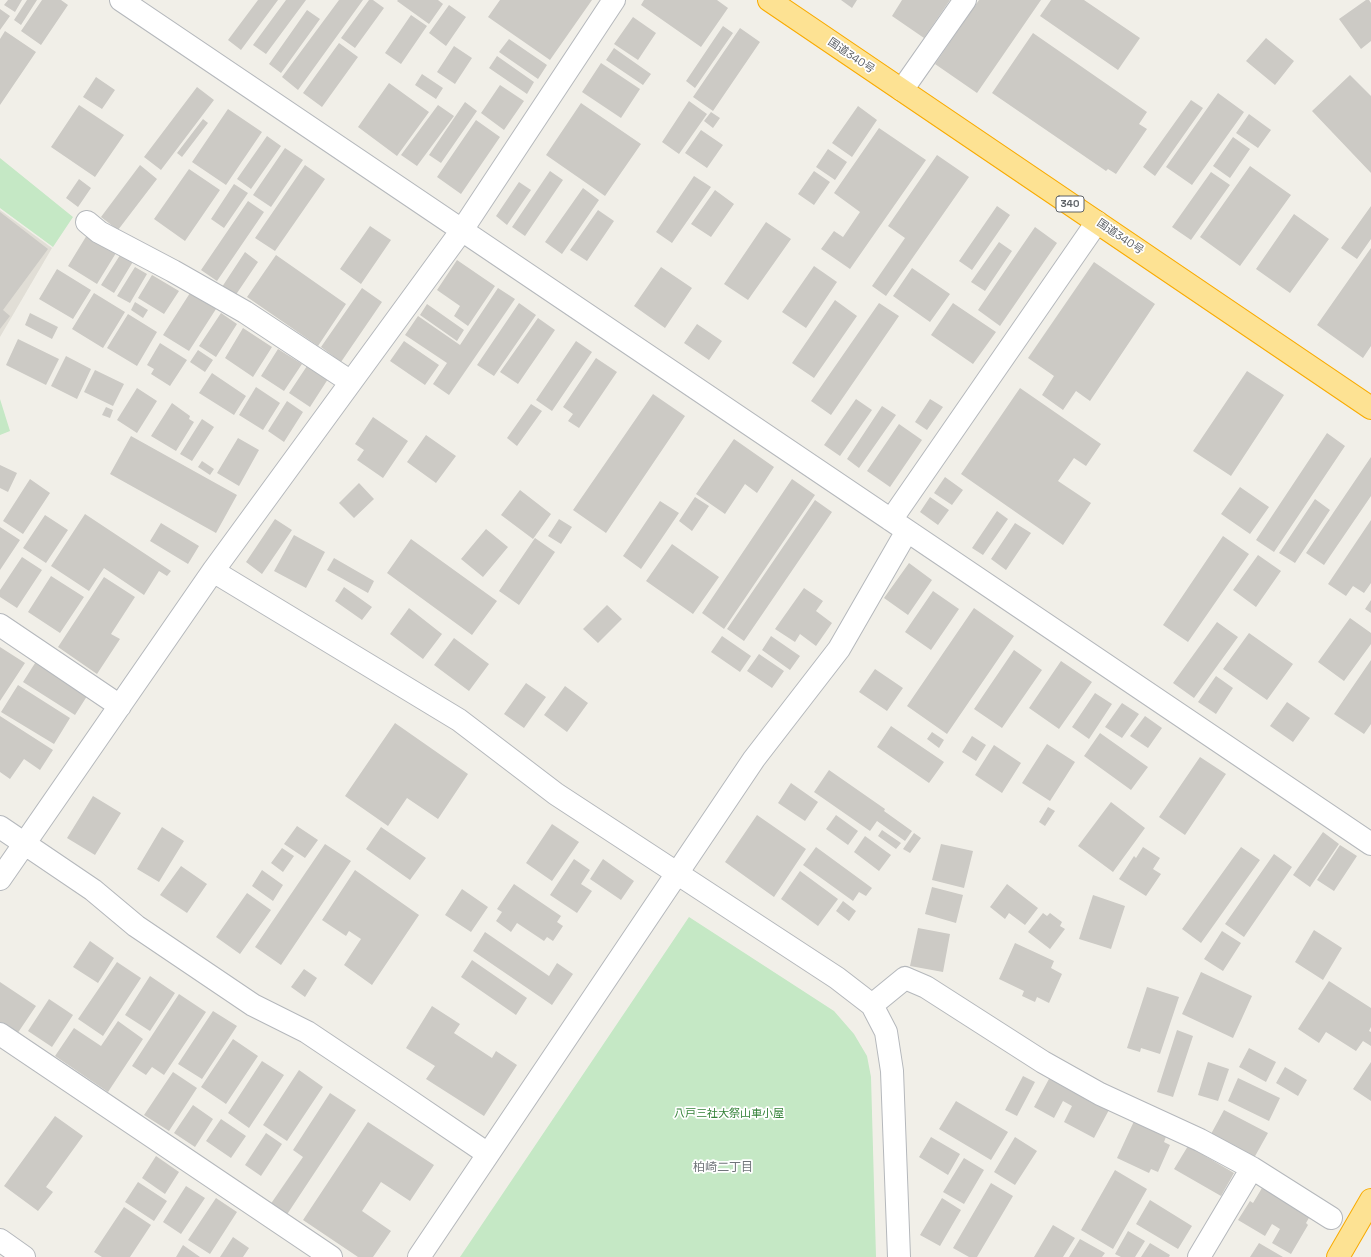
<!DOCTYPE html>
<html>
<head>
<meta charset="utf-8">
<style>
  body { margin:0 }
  canvas { display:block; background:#f1efe8 }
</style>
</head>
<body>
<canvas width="1371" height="1257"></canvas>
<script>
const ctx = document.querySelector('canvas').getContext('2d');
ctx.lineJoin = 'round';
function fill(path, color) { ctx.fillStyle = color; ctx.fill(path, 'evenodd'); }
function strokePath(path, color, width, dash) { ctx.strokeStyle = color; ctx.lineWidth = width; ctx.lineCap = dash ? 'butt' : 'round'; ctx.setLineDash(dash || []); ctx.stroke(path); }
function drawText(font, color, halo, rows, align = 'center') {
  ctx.font = font + ' "Space Grotesk","Noto Sans JP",sans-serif'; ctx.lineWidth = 3.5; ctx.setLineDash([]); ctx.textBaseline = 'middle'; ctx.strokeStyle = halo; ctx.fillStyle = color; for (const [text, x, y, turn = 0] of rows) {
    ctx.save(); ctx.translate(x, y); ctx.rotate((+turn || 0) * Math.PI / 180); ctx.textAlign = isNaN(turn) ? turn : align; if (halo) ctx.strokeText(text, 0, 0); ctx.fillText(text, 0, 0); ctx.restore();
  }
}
fill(new Path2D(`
  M0,210L52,248L0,337Z`), '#e1ded6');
fill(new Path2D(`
  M0,158L73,217L53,247L0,208Z
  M0,399L10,431L0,435Z
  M689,917L834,1011L854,1034L867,1056L871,1077L876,1257H460Z`), '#c5e8c5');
fill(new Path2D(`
  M8,0H22L15,12L4,5Z
  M27,0H37L21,25L14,20Z
  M42,0H61L68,5L41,45L21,31Z
  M258,0H278L241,50L228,40Z
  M286,0H306L266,54L253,45Z
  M339,0H363L298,90L282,77Z
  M369,0H373L384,8L355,48L341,38Z
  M398,0H438L443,4L429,24L397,1Z
  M500,0H592L550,60L488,17Z
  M644,0H717L728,8L701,47L641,5Z
  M841,0H857L852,8Z
  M902,0H950L924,38L892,16Z
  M979,0H1041L977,93L935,64Z
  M1051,0H1084L1140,38L1118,70L1040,16Z
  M1366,0H1369L1371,3V41L1361,49L1339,19Z
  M449,5L466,17L446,46L429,33Z
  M0,9L10,16L0,30Z
  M307,10L320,19L281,73L269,64Z
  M411,15L427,26L401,64L385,53Z
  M633,17L656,33L638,60L614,44Z
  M723,26L733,33L695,88L686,81Z
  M740,28L760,42L713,111L693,97Z
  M5,31L36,52L0,105V39Z
  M1033,33L1147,112L1139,124L1147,129L1116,174L1108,169L1106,171L992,93Z
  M1266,38L1294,61L1275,85L1246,61Z
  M509,39L547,65L538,79L499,52Z
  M339,43L358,57L322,107L303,93Z
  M454,46L472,58L455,84L437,72Z
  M614,48L651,74L643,85L606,60Z
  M497,56L534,82L527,94L489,68Z
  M601,63L640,89L621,118L582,92Z
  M422,74L443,88L436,99L415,85Z
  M1350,75L1371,96V173L1312,111Z
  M96,77L115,90L102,109L83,97Z
  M389,83L429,112L397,156L358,127Z
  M500,85L524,101L504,130L481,113Z
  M197,87L214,100L161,170L144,157Z
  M1218,93L1244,112L1192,185L1166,167Z
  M1191,100L1203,108L1155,176L1143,167Z
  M689,101L707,114L679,154L662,142Z
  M465,102L477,111L441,163L429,155Z
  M581,103L641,144L605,196L546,155Z
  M79,105L124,135L95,177L51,147Z
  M438,105L454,116L417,166L401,155Z
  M858,106L877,120L852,157L832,143Z
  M228,109L262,132L226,185L192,162Z
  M711,112L720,118L713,128L704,121Z
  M1249,114L1271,130L1258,148L1236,133Z
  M203,119L208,123L182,157L177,153Z
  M476,120L500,137L461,194L437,177Z
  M879,128L926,160L850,269L821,249L834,231L843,237L860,212L834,193Z
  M701,130L723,145L707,168L685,153Z
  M267,136L281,146L251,189L237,179Z
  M1233,137L1250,149L1230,178L1213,166Z
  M285,148L303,160L271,207L253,195Z
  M828,149L847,162L835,180L816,167Z
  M937,155L969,177L886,296L872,286L905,238L888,226Z
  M140,165L157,179L118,230L101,217Z
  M305,165L325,179L275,251L255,238Z
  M1250,166L1291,195L1240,266L1200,237Z
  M189,169L220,190L185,241L154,219Z
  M550,171L563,180L525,236L512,227Z
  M814,171L830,182L814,205L798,194Z
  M1211,172L1230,185L1191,240L1172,227Z
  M694,176L711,187L672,243L656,232Z
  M79,179L91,188L78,207L66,198Z
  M519,182L531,190L507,225L496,216Z
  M234,184L248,193L224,228L211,219Z
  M583,188L599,200L562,254L545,242Z
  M715,190L734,204L711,237L691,224Z
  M248,201L264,212L217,281L201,270Z
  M997,206L1010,215L972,270L959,261Z
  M1371,206V239L1357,259L1341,248Z
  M598,210L614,221L587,261L570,250Z
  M0,212L48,249L3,310L10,316L0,329Z
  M1294,214L1329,239L1290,293L1256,269Z
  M766,222L791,239L748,300L724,284Z
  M370,226L391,240L361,284L340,269Z
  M1035,227L1057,243L1000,326L978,310Z
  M87,235L116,253L97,284L68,266Z
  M999,242L1012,251L985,291L971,282Z
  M1371,248V346L1363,358L1317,325Z
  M122,252L134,260L114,293L101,285Z
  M245,252L258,262L235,296L222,287Z
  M276,255L346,304L318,346L247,297Z
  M457,260L495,286L468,326L454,316L460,306L437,290Z
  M1094,262L1155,304L1090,401L1076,391L1063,410L1042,395L1054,376L1028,358Z
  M814,266L837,282L806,328L782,312Z
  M135,267L147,274L130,303L117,296Z
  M661,267L692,288L665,328L634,306Z
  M912,268L950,294L930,322L893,296Z
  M57,269L91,290L73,319L39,299Z
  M152,275L179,291L164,314L138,298Z
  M362,288L382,302L341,362L321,347Z
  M498,288L515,299L449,395L433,384L447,363L405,335L418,316L460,345Z
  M94,293L125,312L103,348L72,329Z
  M190,293L216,309L189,351L163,335Z
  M835,300L857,316L814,378L792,363Z
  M135,302L148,310L143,318L131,310Z
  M519,303L536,315L494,376L477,365Z
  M879,303L899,316L831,415L811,401Z
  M953,303L996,332L973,364L931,335Z
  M427,304L464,330L457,341L420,315Z
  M30,313L58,327L52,339L25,325Z
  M221,313L237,324L216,357L199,346Z
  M128,314L157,332L137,366L107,348Z
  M538,318L555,330L518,384L500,372Z
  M697,324L722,341L709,360L684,343Z
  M243,328L272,347L253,377L225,358Z
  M18,339L59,359L46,385L6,365Z
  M404,341L439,365L425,385L390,361Z
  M576,341L592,352L552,411L536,400Z
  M160,343L187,360L170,386L151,374L154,369L147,365Z
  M278,349L302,364L284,391L261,376Z
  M198,350L213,360L205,372L190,362Z
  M66,356L91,369L77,399L51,386Z
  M596,358L617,372L579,428L568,421L573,414L563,407Z
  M307,366L328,379L310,407L289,393Z
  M95,370L124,384L113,406L84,392Z
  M1247,371L1284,395L1231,476L1193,451Z
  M212,373L246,396L234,415L199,393Z
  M256,387L280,403L263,430L239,415Z
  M137,388L157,401L137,433L117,420Z
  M1020,388L1101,444L1086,466L1074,458L1058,481L1091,503L1063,545L961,474Z
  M653,394L685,416L606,533L573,510Z
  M856,399L872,410L840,456L824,445Z
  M930,399L943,407L927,430L915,422Z
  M287,401L303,412L284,442L268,431Z
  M172,403L190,416L189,419L194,422L176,451L151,436Z
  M531,404L542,411L517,446L507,438Z
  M882,406L896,415L859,468L847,459Z
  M106,407L113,410L110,418L102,415Z
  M373,417L408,441L383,478L357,460L364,450L355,444Z
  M202,419L214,427L192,461L180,454Z
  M899,424L922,440L890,487L867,471Z
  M1327,433L1345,446L1274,552L1256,540Z
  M426,435L456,456L436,483L407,462Z
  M131,436L237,495L216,533L110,474Z
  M238,438L259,450L239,486L217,473Z
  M734,439L774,467L757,493L745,484L725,514L696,494Z
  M1371,457V496L1324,565L1306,553Z
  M202,461L214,469L210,475L198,467Z
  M0,465L17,473L8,492L0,488Z
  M945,477L963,490L952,505L934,493Z
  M30,479L50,493L23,534L3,521Z
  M792,479L815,495L724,629L702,613Z
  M359,483L374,499L354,518L339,503Z
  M1240,487L1269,507L1250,534L1221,514Z
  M520,490L551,514L533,539L501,515Z
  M695,497L709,506L692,531L679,521Z
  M930,497L949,510L938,525L920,512Z
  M1315,499L1330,510L1295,563L1279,553Z
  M815,500L832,512L744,641L727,629Z
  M660,501L679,513L641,569L623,556Z
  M997,511L1008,519L983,555L972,548Z
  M85,514L171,571L167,576L159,571L144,595L104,568L89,591L51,566Z
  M45,515L68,530L46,563L23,548Z
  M275,519L292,530L262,574L246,562Z
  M559,519L572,527L561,544L548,536Z
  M1371,520V583L1364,593L1353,586L1346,596L1328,584Z
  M161,523L199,546L188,564L150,541Z
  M1015,523L1031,533L1006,570L991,559Z
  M0,527L20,540L0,570Z
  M486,529L508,547L483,577L461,559Z
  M294,535L325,552L306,588L274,571Z
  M1223,536L1249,554L1188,642L1163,625Z
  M535,538L555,552L519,605L499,591Z
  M411,539L497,601L472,635L387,573Z
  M672,544L719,577L693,614L646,581Z
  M1258,555L1281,571L1256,607L1233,590Z
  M22,557L42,570L17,608L0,597V590Z
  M334,558L374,581L368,593L327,570Z
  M909,563L932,580L908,615L884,598Z
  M51,576L84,597L60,633L28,612Z
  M104,577L135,597L111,634L120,639L97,674L58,647Z
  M344,587L372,607L362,620L335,601Z
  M804,588L823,601L816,611L832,623L816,646L800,634L795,642L775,629Z
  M933,591L959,609L931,650L905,632Z
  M1371,600V613L1365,609Z
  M607,605L622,619L598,643L583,629Z
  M409,608L442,634L423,659L390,634Z
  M974,608L1014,636L947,734L907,706Z
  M1350,618L1371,633V644L1344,681L1318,662Z
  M1217,622L1238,637L1194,698L1173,683Z
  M1249,633L1293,664L1267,700L1223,669Z
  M722,636L751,656L740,672L711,652Z
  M771,636L800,656L790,670L762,650Z
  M454,638L489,664L469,691L434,665Z
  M0,647L25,663L0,701Z
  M1014,650L1042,670L1002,728L974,709Z
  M759,654L784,671L772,688L747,671Z
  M37,660L89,693L75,715L23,682Z
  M1371,660V724L1364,734L1334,714Z
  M1061,661L1092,682L1059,729L1029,708Z
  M875,669L903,688L887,711L859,692Z
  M1216,676L1233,688L1216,714L1198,702Z
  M526,683L546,697L524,728L504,714Z
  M18,685L70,718L54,744L1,712Z
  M565,686L588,703L567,732L544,715Z
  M1095,693L1112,704L1089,739L1072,727Z
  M1287,702L1310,718L1293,742L1270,726Z
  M1122,703L1139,714L1122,738L1105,727Z
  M0,716L53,750L40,770L24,759L10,779L0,772Z
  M1145,716L1162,728L1148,748L1130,736Z
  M395,723L468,774L438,819L407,798L388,826L345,796Z
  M891,726L944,762L929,783L877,747Z
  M932,732L944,740L939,748L927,739Z
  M1100,733L1148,767L1131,790L1084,756Z
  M972,736L986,745L976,761L962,752Z
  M1047,744L1075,762L1050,801L1022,783Z
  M994,745L1021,763L1002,793L975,775Z
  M1200,757L1226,774L1185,835L1159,817Z
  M829,770L885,809L884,811L912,831L905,841L877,821L870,831L814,792Z
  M791,783L818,802L805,821L778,803Z
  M93,796L121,813L95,855L67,838Z
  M1111,802L1145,828L1113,872L1078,846Z
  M1048,807L1055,811L1045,826L1039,822Z
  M757,815L806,849L774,897L725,862Z
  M836,815L858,831L848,845L826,829Z
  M552,824L579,842L552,881L526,863Z
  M297,826L318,840L305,858L284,844Z
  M162,827L184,841L159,882L137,869Z
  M381,827L426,858L410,880L366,849Z
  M882,830L901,843L896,849L878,836Z
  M1323,832L1339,844L1310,887L1293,875Z
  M914,833L921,838L910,853L903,849Z
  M865,836L891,855L879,871L854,852Z
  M325,844L351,861L281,965L255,947Z
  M941,844L973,851L964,888L932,880Z
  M1340,845L1357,856L1334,891L1317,880Z
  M816,847L872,888L866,896L859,892L853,901L803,865Z
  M1143,847L1160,858L1153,869L1161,874L1146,896L1119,879L1134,856L1136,858Z
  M1241,847L1260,860L1201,943L1182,929Z
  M282,848L294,856L283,872L271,863Z
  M1274,854L1292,867L1244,937L1225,924Z
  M574,859L590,870L581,884L592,891L577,913L550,895Z
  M603,859L634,881L621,900L590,879Z
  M181,866L207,884L187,913L160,895Z
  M262,870L283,885L273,901L252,886Z
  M355,870L419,915L372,985L344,965L361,939L349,931L346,936L322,920Z
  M800,871L838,899L818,926L781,899Z
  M514,884L561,916L557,922L563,926L553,941L547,937L544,941L517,923L511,932L496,921L502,912L497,909Z
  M1007,884L1038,908L1025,925L1009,913L1005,919L990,907Z
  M932,887L963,895L956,923L925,914Z
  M462,889L488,907L471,932L445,915Z
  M247,893L271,910L240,954L216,937Z
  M1093,895L1125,906L1111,949L1079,939Z
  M843,901L856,911L849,921L836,911Z
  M1043,913L1047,916L1050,913L1062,922L1060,926L1065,929L1050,949L1028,932Z
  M918,928L950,934L943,972L910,966Z
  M1314,930L1342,948L1323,980L1295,962Z
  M1222,931L1241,943L1223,971L1204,959Z
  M485,932L549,976L557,963L573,974L552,1005L473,951Z
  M90,941L114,958L98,983L73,967Z
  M1015,943L1054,961L1051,968L1062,974L1049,1003L1037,997L1035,1002L1022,996L1024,991L999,979Z
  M472,960L527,998L516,1015L461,977Z
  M117,962L141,978L103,1036L78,1019Z
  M304,969L317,978L305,997L291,987Z
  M1201,972L1252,996L1233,1038L1182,1014Z
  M150,976L175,993L150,1031L125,1015Z
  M1329,981L1371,1008V1027L1369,1031L1371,1032V1046L1363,1041L1356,1051L1326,1032L1319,1043L1298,1029Z
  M0,982L36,1006L15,1037L0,1026Z
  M1147,987L1179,997L1160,1054L1141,1048L1140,1052L1127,1048Z
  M179,994L206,1012L164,1075L152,1067L146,1075L132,1066Z
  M49,999L73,1015L52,1047L28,1031Z
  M432,1006L460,1024L454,1033L492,1058L496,1051L517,1065L484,1116L426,1079L435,1066L406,1048Z
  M213,1011L237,1026L202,1079L178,1064Z
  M118,1021L143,1039L108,1092L55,1056L74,1028L101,1046Z
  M1177,1030L1193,1036L1173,1097L1157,1092Z
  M233,1039L258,1056L226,1104L201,1087Z
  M1249,1048L1276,1062L1266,1082L1239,1067Z
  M262,1061L284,1075L249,1128L228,1113Z
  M1208,1062L1229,1069L1218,1101L1198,1095Z
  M1371,1062V1101L1353,1089Z
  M1285,1067L1307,1080L1298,1096L1276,1083Z
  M299,1070L323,1087L287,1141L263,1125Z
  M173,1072L197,1088L169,1131L144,1115Z
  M1023,1076L1035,1082L1017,1116L1005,1110Z
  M1050,1077L1110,1108L1094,1138L1064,1122L1072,1106L1063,1101L1054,1118L1034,1107Z
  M1238,1078L1280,1098L1269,1121L1228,1101Z
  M330,1093L356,1110L286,1216L270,1205L303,1157L293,1150Z
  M956,1101L1008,1132L991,1160L939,1129Z
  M193,1105L213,1119L195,1147L174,1133Z
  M1224,1110L1268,1133L1254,1158L1211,1134Z
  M55,1116L83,1136L46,1187L53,1192L38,1211L4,1186Z
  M221,1119L246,1136L231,1158L206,1141Z
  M1135,1119L1167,1134L1164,1142L1170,1145L1158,1172L1151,1169L1149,1173L1117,1158Z
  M368,1122L434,1165L410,1201L381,1182L362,1211L391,1231L373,1257H358L303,1220Z
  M266,1133L282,1144L261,1176L245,1165Z
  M931,1137L960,1154L948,1175L919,1157Z
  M1015,1137L1037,1151L1015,1185L994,1172Z
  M1188,1146L1234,1173L1221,1196L1174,1169Z
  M156,1156L179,1172L165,1194L142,1178Z
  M964,1158L984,1170L964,1204L943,1192Z
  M1115,1170L1147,1189L1113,1249L1081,1230Z
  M138,1182L167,1201L154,1221L125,1202Z
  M991,1183L1013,1196L977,1257H969L953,1248Z
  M186,1186L205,1198L181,1234L163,1222Z
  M1262,1188L1310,1216L1306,1223L1308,1225L1291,1254L1272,1243L1280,1229L1272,1224L1265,1236L1238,1220L1250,1201L1253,1203Z
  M216,1198L237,1212L210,1254L188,1240Z
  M942,1198L961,1210L940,1246L920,1235Z
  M1150,1200L1192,1226L1178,1249L1136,1224Z
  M124,1207L151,1225L130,1257H102L94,1252Z
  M1053,1225L1075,1238L1063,1257H1034Z
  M1128,1231L1145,1241L1135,1257H1121L1115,1254Z
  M233,1237L249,1248L243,1257H220Z
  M1080,1239L1105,1253L1102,1257H1069Z
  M1150,1243L1170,1255L1169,1257H1141Z
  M1259,1243L1283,1257H1250Z
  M183,1245L200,1257H176Z`), '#cccac5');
const minor = new Path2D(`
  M121,0L1371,844
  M902,90L965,0
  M87,222L99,232L173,271L245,312L351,382
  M891,520L1097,222
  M213,571L459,720L556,794L837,978L872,1005L886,1032L892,1071L899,1257
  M0,625L120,706
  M0,827L93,890L136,926L253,1005L307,1032L401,1095L488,1154
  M0,879L213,571L462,230L614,0
  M872,1005L905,978L926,987L1043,1062L1100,1094L1200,1140L1252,1168L1331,1218
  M0,1034L331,1257
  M0,1240L24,1257
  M419,1257L754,759L839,649L907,531
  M1199,1257L1252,1168`);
const highway = new Path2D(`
  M769,0L1371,408
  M1338,1257L1371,1200`);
strokePath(minor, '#b5b8bc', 24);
strokePath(highway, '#f9ab00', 24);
strokePath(minor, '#fff', 22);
strokePath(highway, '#fde293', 22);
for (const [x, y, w] of [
  [1070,204,28]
]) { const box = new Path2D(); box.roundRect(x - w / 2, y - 8, w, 16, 3); ctx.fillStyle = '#fff'; ctx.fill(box); strokePath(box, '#5f6368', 1); }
drawText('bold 10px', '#5f6368', null, [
  ["340",1070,204]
]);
drawText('11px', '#5f6368', '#fff', [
  ["国道340号",851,56,34],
  ["国道340号",1120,237,34]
]);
drawText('11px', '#348238', '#fff', [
  ["八戸三社大祭山車小屋",729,1114]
]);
drawText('12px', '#70757a', '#fff', [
  ["柏崎二丁目",723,1168]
]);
</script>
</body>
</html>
